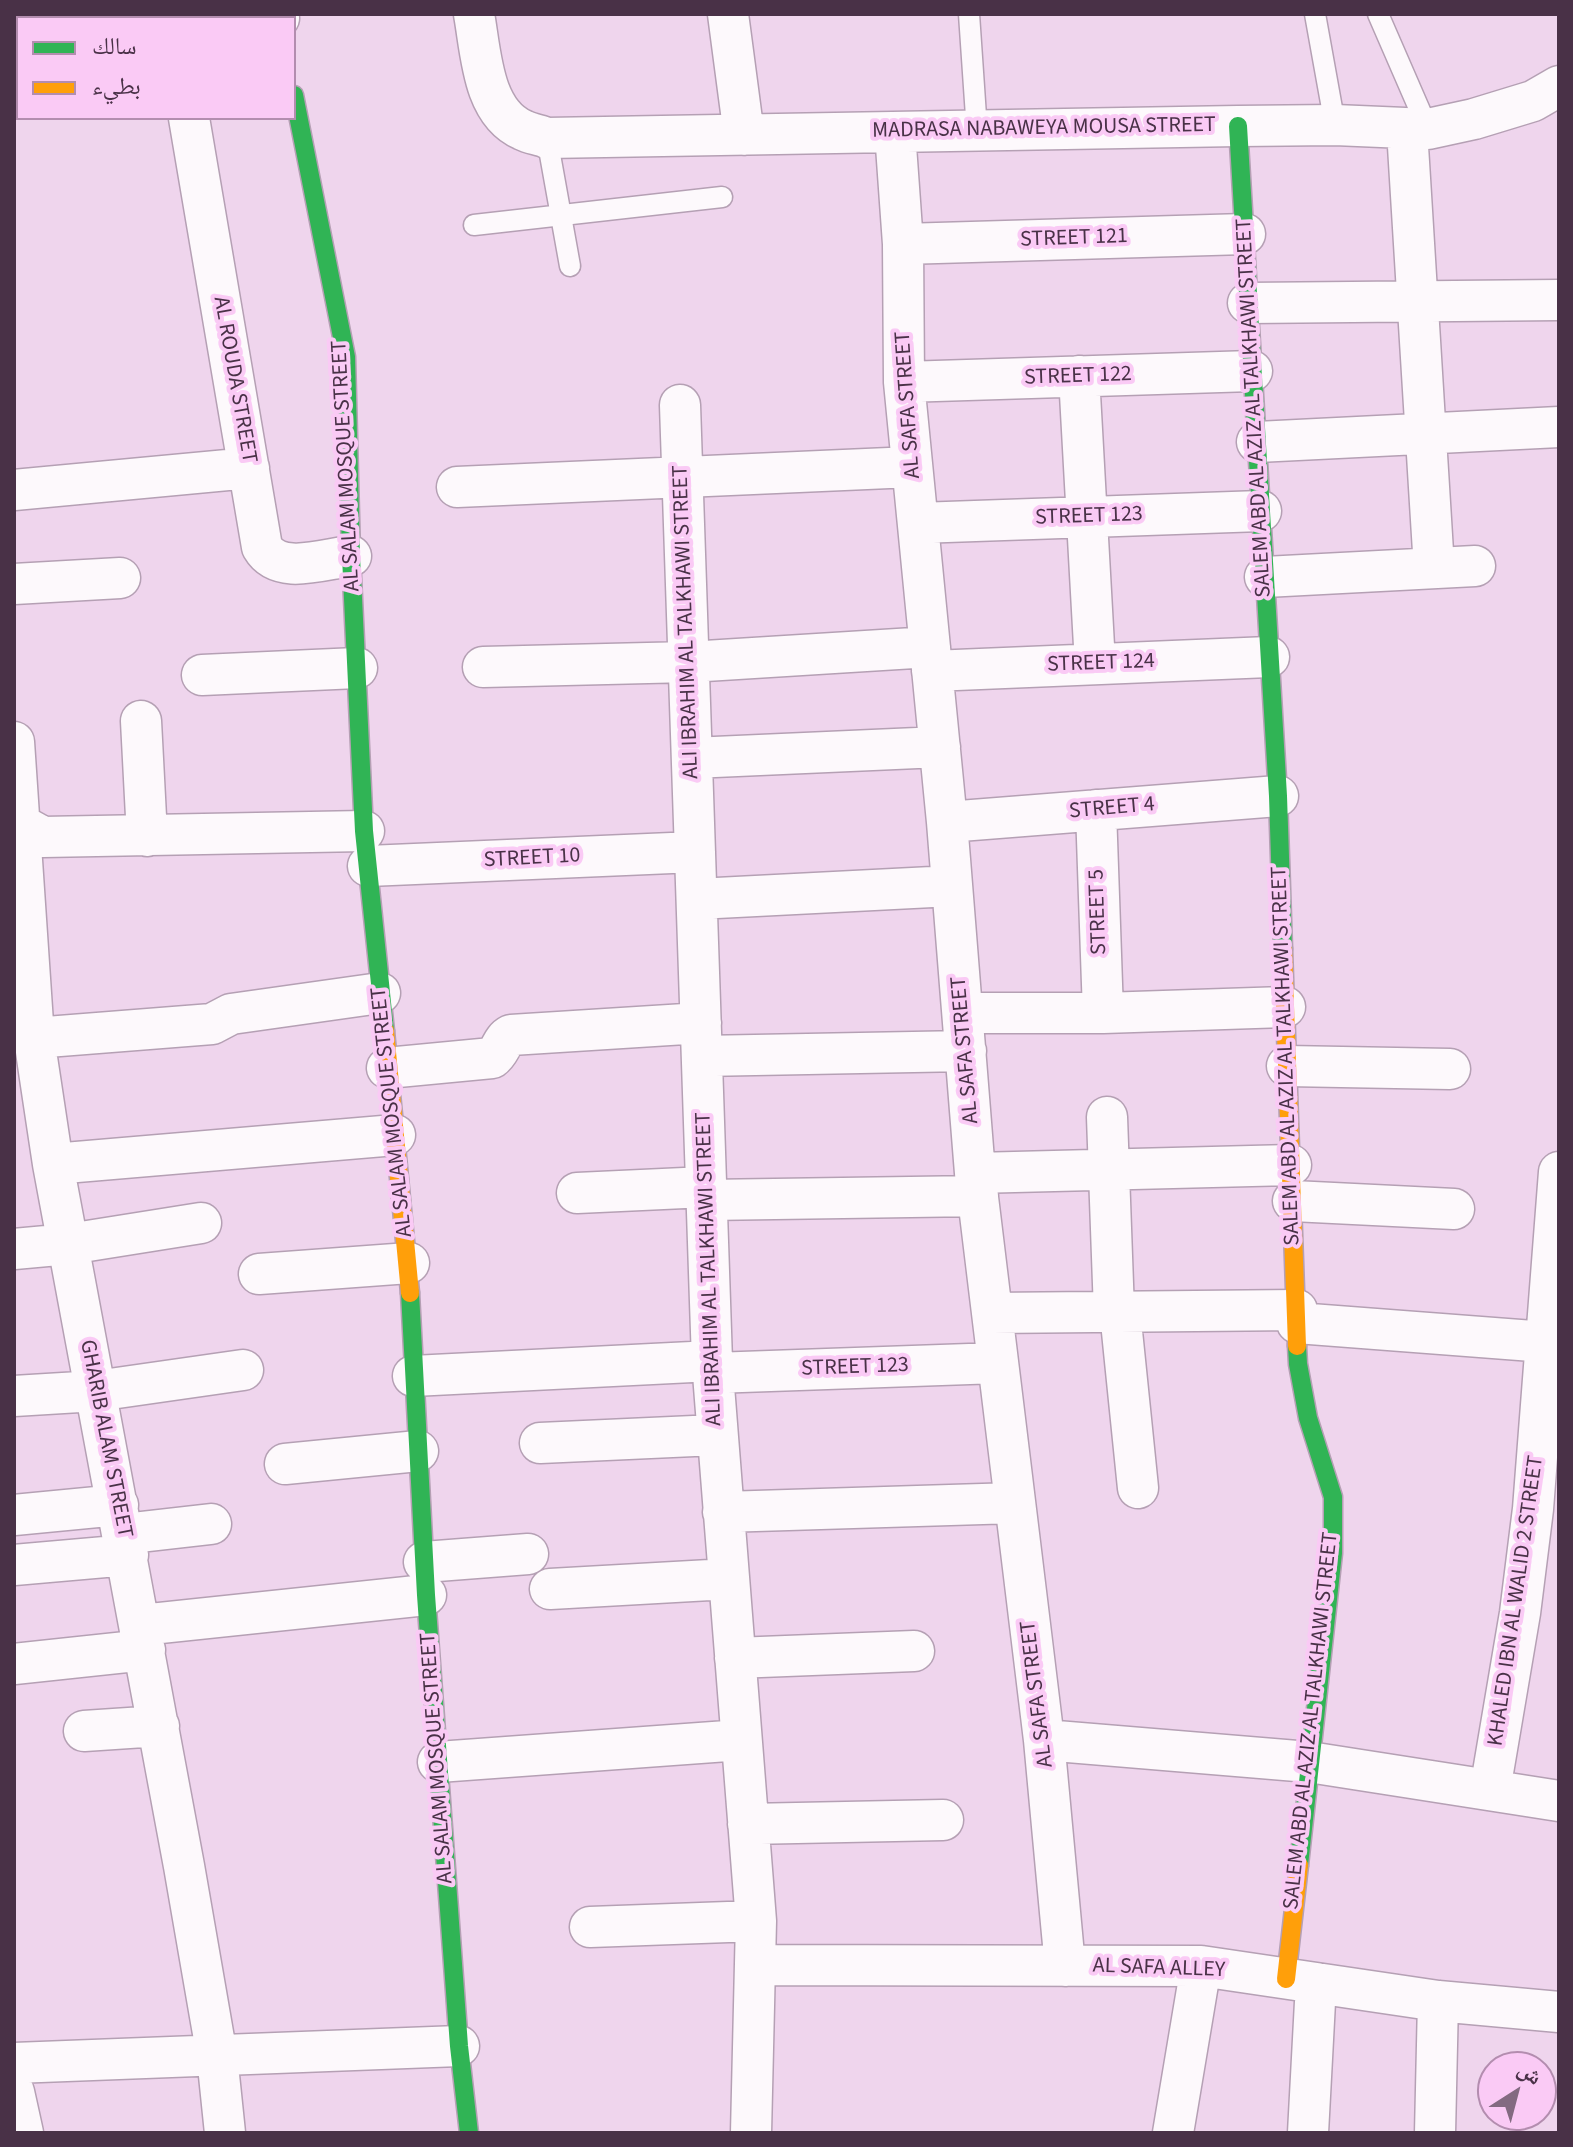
<!DOCTYPE html>
<html>
<head>
<meta charset="utf-8">
<style>
  body { margin:0 }
  #map { position:relative; width:1573px; height:2147px; overflow:hidden; background:#efd5ed; font-family:"Source Sans 3","Noto Naskh Arabic",sans-serif }
  canvas { display:block }
  .frame { position:absolute; inset:0; border:16px solid #493147; pointer-events:none }
  .legend { position:absolute; left:16px; top:16px; width:280px; height:104px; box-sizing:border-box; background:#facaf5; border:2px solid #b38daf; margin:0; padding:10px 14px; list-style:none; font-size:24px; color:#493147 }
  .legend li { display:flex; align-items:center; gap:16px; height:40px }
  .legend b { width:40px; border:2px solid #b38daf }
  .north { position:absolute; left:1477px; top:2051px; width:80px; height:80px; box-sizing:border-box; background:#facaf5; border:2px solid #b38daf; border-radius:50%; rotate:36deg; font-size:22px; font-weight:700; line-height:32px; text-align:center; color:#493147 }
  .north::after { content:''; display:block; margin:auto; width:28px; height:36px; background:#836a81; clip-path:polygon(50% 0,100% 100%,50% 72%,0 100%) }
</style>
</head>
<body>
<div id="map">
<canvas width="1573" height="2147"></canvas>
<div class="frame"></div>
<ul class="legend">
<li><b style="height:10px;background:#30b455"></b>سالك</li>
<li><b style="height:10px;background:#ff9f0a"></b>بطيء</li>
</ul>
<div class="north">ش</div>
</div>
<script>
const ctx = document.querySelector('canvas').getContext('2d');
ctx.lineJoin = 'round';
function strokePath(path, color, width, dash) { ctx.strokeStyle = color; ctx.lineWidth = width; ctx.lineCap = dash ? 'butt' : 'round'; ctx.setLineDash(dash || []); ctx.stroke(path); }
function drawText(font, color, halo, rows, align = 'center') {
  ctx.font = font + ' "Source Sans 3",sans-serif'; ctx.lineWidth = 8; ctx.setLineDash([]); ctx.textBaseline = 'middle'; ctx.strokeStyle = halo; ctx.fillStyle = color; for (const [text, x, y, turn = 0] of rows) {
    ctx.save(); ctx.translate(x, y); ctx.rotate((+turn || 0) * Math.PI / 180); ctx.textAlign = isNaN(turn) ? turn : align; if (halo) ctx.strokeText(text, 0, 0); ctx.fillText(text, 0, 0); ctx.restore();
  }
}
const lane = new Path2D(`
  M969,14L977,131
  M1315,14L1335,125
  M1378,14L1428,129
  M547,138L570,266
  M474,225L722,197`);
const street = new Path2D(`
  M166,14L167,18
  M278,14L279,18
  M474,14C481,52 482,112 523,130C531,134 540,135 547,138L1238,126L1335,125L1428,129L1474,119L1533,101L1559,86
  M728,14L744,135
  M14,98L18,97
  M189,118L262,547C279,576 323,559 351,556
  M1407,130L1434,568
  M895,132L903,244L904,382L947,822L975,1173L1044,1740L1065,1966
  M903,244L1245,234
  M1248,303L1559,300
  M1079,376L1095,664
  M904,382L1252,371
  M680,405L712,1361L756,1921L751,2133
  M1257,442L1559,427
  M457,487L912,467
  M14,490L249,468
  M918,523L1261,511
  M1265,577L1475,566
  M14,584L120,578
  M483,667L689,662L930,647
  M932,671L1269,657
  M202,675L357,668
  M141,721L147,836
  M14,742L34,1038L53,1164L184,1866L217,2056L225,2133
  M692,758L940,747
  M1096,810L1103,1013
  M14,821L43,837L364,831
  M947,822L1278,796
  M368,866L695,852
  M697,899L952,886
  M963,1013H1103L1285,1007
  M34,1038L212,1024L231,1014L380,993
  M702,1056L966,1051
  M1287,1066L1450,1069
  M387,1068L492,1058C501,1052 501,1040 511,1035L701,1023
  M1107,1117L1114,1312
  M53,1164L395,1135
  M975,1173L1291,1165
  M577,1193L706,1187
  M707,1200L978,1196
  M1293,1201L1454,1209
  M14,1249L69,1244L201,1223
  M259,1274L409,1263
  M1120,1312L1138,1488
  M992,1313L1297,1310
  M1297,1323L1546,1342
  M713,1373L998,1363
  M413,1376L712,1361
  M14,1396L96,1391L243,1370
  M540,1443L716,1435
  M285,1464L418,1451
  M723,1512L1015,1503
  M14,1515L118,1505
  M123,1534L211,1524
  M424,1562L528,1554
  M14,1565L128,1555
  M550,1589L728,1579
  M141,1625L426,1595
  M735,1658L914,1651
  M14,1664L145,1650
  M84,1731L159,1726
  M1044,1740L1309,1762L1559,1801
  M438,1762L741,1740
  M1490,1790L1520,1613L1533,1509L1559,1172
  M748,1824L943,1820
  M590,1927L756,1921
  M756,1965L1201,1966L1438,2001L1559,2012
  M14,2063L459,2046
  M14,2092L23,2133
  M1173,2133L1201,1966
  M1308,2133L1316,1983
  M1435,2133L1438,2001`);
const fast = new Path2D(`
  M294,95L346,357L351,556L364,831L385,1031
  M1238,126L1278,796L1283,949
  M410,1293L426,1595L459,2046L469,2133
  M1297,1346L1298,1364L1308,1418L1333,1497V1553L1299,1865`);
const slow = new Path2D(`
  M1283,949L1297,1346
  M385,1031L410,1293
  M1286,1979L1299,1865`);
strokePath(lane, '#b5a0b4', 23);
strokePath(street, '#b5a0b4', 43);
strokePath(fast, '#b5a0b4', 21);
strokePath(slow, '#b5a0b4', 21);
strokePath(lane, '#fdf9fc', 20);
strokePath(street, '#fdf9fc', 40);
strokePath(fast, '#30b455', 18);
strokePath(slow, '#ff9f0a', 18);
drawText('22px', '#493147', '#facaf5', [
  ["MADRASA NABAWEYA MOUSA STREET",1044,129,-1],
  ["STREET 121",1074,239,-2],
  ["STREET 122",1078,377,-2],
  ["AL ROUDA STREET",234,380,80],
  ["AL SAFA STREET",909,405,-94],
  ["SALEM ABD AL AZIZ AL TALKHAWI STREET",1255,408,-93],
  ["AL SALAM MOSQUE STREET",347,466,-93],
  ["STREET 123",1089,517,-2],
  ["ALI IBRAHIM AL TALKHAWI STREET",687,622,-92],
  ["STREET 124",1101,664,-2],
  ["STREET 4",1112,809,-5],
  ["STREET 10",532,859,-3],
  ["STREET 5",1099,912,-92],
  ["AL SAFA STREET",966,1050,-95],
  ["SALEM ABD AL AZIZ AL TALKHAWI STREET",1287,1056,-92],
  ["AL SALAM MOSQUE STREET",393,1112,-96],
  ["ALI IBRAHIM AL TALKHAWI STREET",710,1269,-92],
  ["STREET 123",855,1368,-2],
  ["GHARIB ALAM STREET",105,1439,79],
  ["KHALED IBN AL WALID 2 STREET",1517,1601,-82],
  ["AL SAFA STREET",1038,1694,-97],
  ["SALEM ABD AL AZIZ AL TALKHAWI STREET",1312,1721,-84],
  ["AL SALAM MOSQUE STREET",438,1758,-94],
  ["AL SAFA ALLEY",1159,1969,2]
]);
</script>
</body>
</html>
